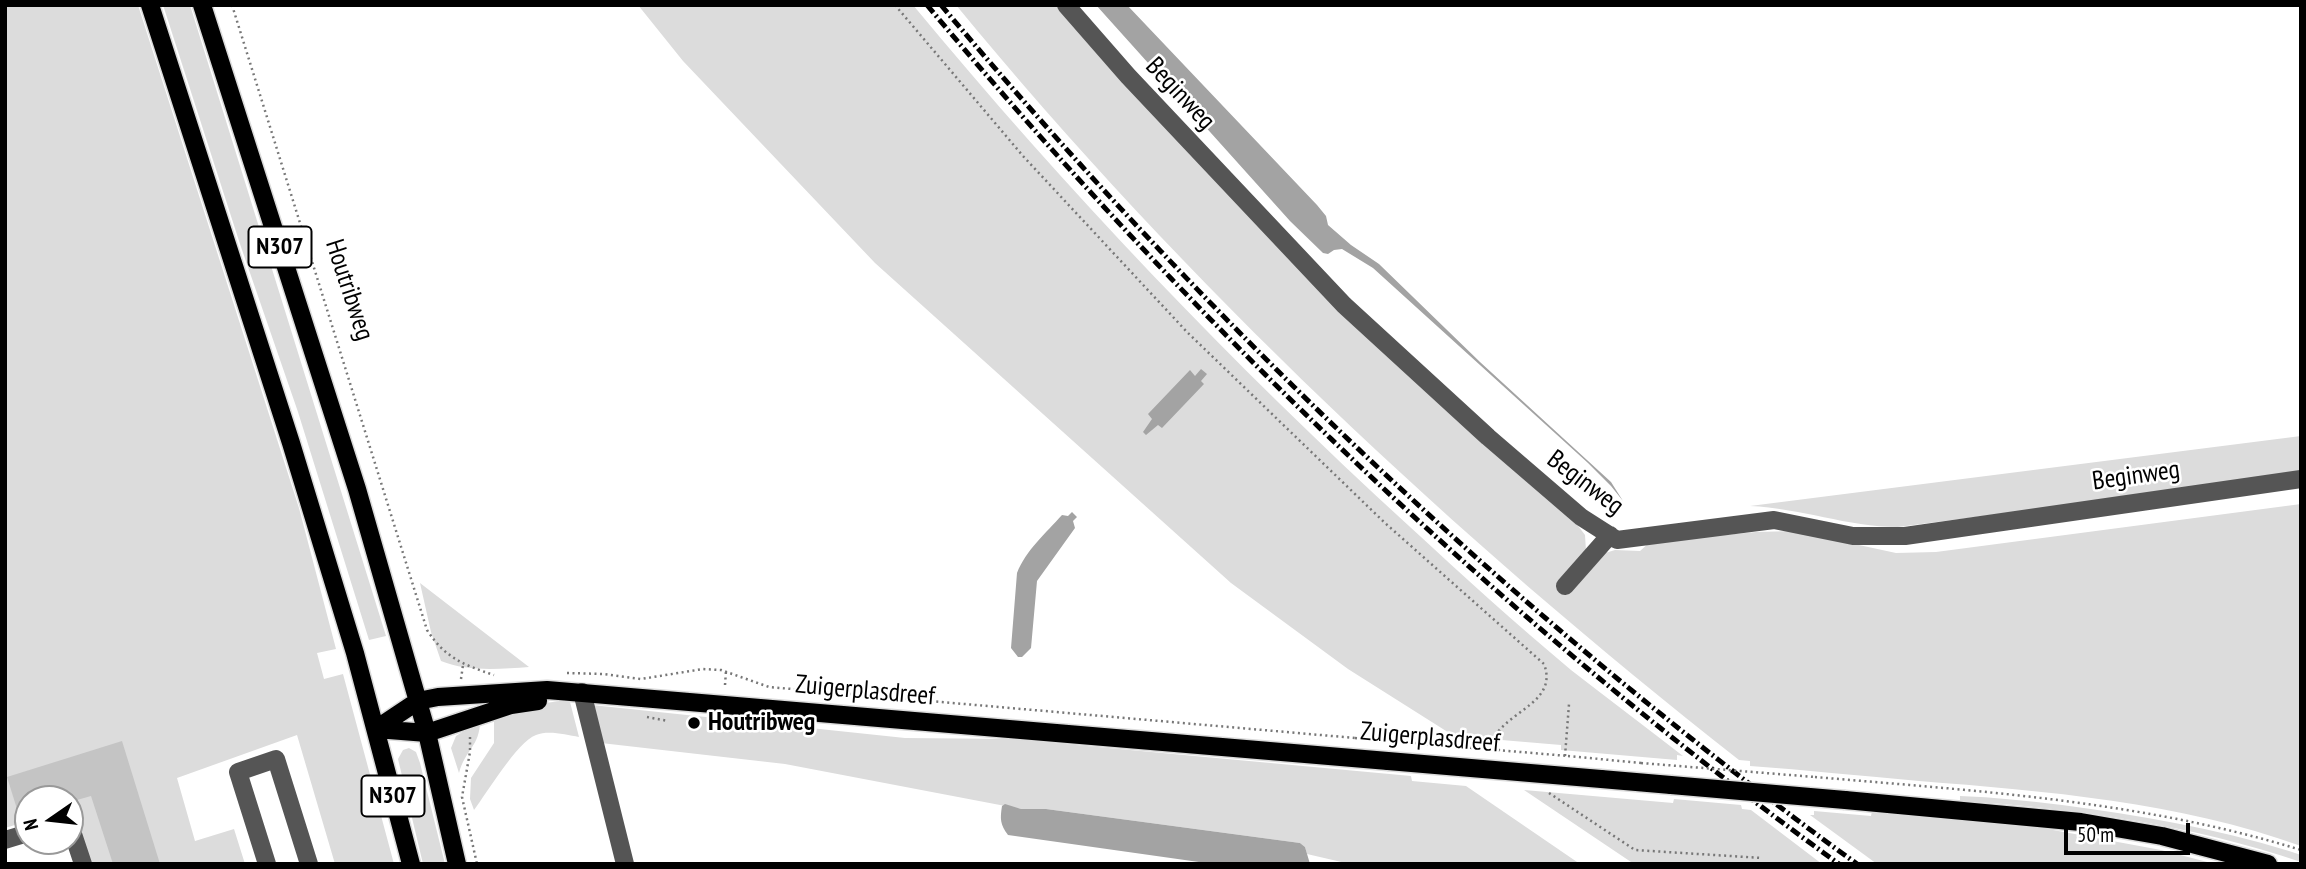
<!DOCTYPE html>
<html>
<head>
<meta charset="utf-8">
<style>
  body { margin:0 }
  #map { position:relative; width:2306px; height:869px; overflow:hidden; background:#fff; font-family:"PT Sans Narrow",sans-serif }
  canvas { display:block }
  .frame { position:absolute; inset:0; border:7px solid #000; pointer-events:none }
  .north { position:absolute; left:14px; top:785px; width:70px; height:70px; box-sizing:border-box; background:#fff; border:2px solid #999; border-radius:50%; rotate:256deg; font-size:19px; font-weight:700; line-height:28px; text-align:center; color:#000 }
  .north::after { content:''; display:block; margin:auto; width:24px; height:32px; background:#000; clip-path:polygon(50% 0,100% 100%,50% 72%,0 100%) }
  .scale { position:absolute; left:2064px; top:823px; width:126px; height:32px; box-sizing:border-box; border:4px solid #000; border-top:0; padding-left:9px; font-size:21px; line-height:24px; white-space:nowrap; color:#000; -webkit-text-stroke:5px #fff; paint-order:stroke }
</style>
</head>
<body>
<div id="map">
<canvas width="2306" height="869"></canvas>
<div class="frame"></div>
<div class="north">N</div>
<div class="scale">50 m</div>
</div>
<script>
const ctx = document.querySelector('canvas').getContext('2d');
ctx.lineJoin = 'round';
function fill(path, color) { ctx.fillStyle = color; ctx.fill(path, 'evenodd'); }
function strokePath(path, color, width, dash) { ctx.strokeStyle = color; ctx.lineWidth = width; ctx.lineCap = dash ? 'butt' : 'round'; ctx.setLineDash(dash || []); ctx.stroke(path); }
function drawText(font, color, halo, rows, align = 'center') {
  ctx.font = font + ' "PT Sans Narrow",sans-serif'; ctx.lineWidth = 5; ctx.setLineDash([]); ctx.textBaseline = 'middle'; ctx.strokeStyle = halo; ctx.fillStyle = color; for (const [text, x, y, turn = 0] of rows) {
    ctx.save(); ctx.translate(x, y); ctx.rotate((+turn || 0) * Math.PI / 180); ctx.textAlign = isNaN(turn) ? turn : align; if (halo) ctx.strokeText(text, 0, 0); ctx.fillText(text, 0, 0); ctx.restore();
  }
}
fill(new Path2D(`
  M5,5H138L299,508L336,649L317,653L324,679L343,674L394,864H335L297,735L177,778L195,841L234,829L245,864H88L70,808V799H28V821L5,828Z
  M163,5H190L386,636L369,640L298,412L240,244Z
  M638,5H913C1066,190 1232,364 1409,526C1462,575 1516,624 1571,670C1608,699 1646,727 1683,756L1677,755V760L1561,750V745L1454,736L1348,669L1231,583L875,263L683,61Z
  M956,5H1056L1120,78L1576,523L1585,535L1586,551L1602,554L1615,550L1640,551L1650,542L1756,532L1794,531L1896,553L1936,552L2301,504V846C2180,802 2045,791 1919,781C1862,776 1806,770 1750,766V761L1739,760C1453,535 1187,286 956,5Z
  M2301,436V475L1898,527C1848,527 1800,508 1750,506Z
  M420,583L529,667C501,669 467,672 441,661L431,632Z
  M560,701L570,702L579,737C566,735 549,730 536,735C517,742 487,793 474,810L470,799L471,778L494,743V714L502,709Z
  M592,705L905,738L1011,739L1411,776L1412,781L1466,786L1580,864H1350L1307,854L1305,847L1300,843L1046,809H1021L785,764L601,743Z
  M480,721C480,746 465,750 459,773L451,748L456,736Z
  M409,748L416,752L420,763L445,864H423L398,759L403,750Z
  M1524,790L1673,803L1674,799L1741,805L1742,809L1751,810L1822,864H1634Z
  M1960,796C1994,797 2028,801 2062,805C2139,815 2214,828 2289,851L2301,855V862C2192,825 2074,808 1960,801Z
  M1814,811L1871,816L1872,811L2026,825L2161,850L2215,864H1877L1810,815H1814Z`), '#dcdcdc');
fill(new Path2D(`
  M1096,5H1127L1317,205L1326,216L1328,225L1351,245L1379,264L1480,362L1611,482L1623,501L1611,486L1588,463L1373,268L1342,249L1334,250L1328,254L1323,253L1290,221Z
  M1201,369L1207,374L1201,381L1204,384L1162,428L1158,425L1146,435L1143,432L1152,419L1148,414L1190,370L1195,376Z
  M1072,512L1077,517L1073,521L1075,528L1037,581L1031,648L1022,657H1018L1011,648L1017,573C1026,550 1046,533 1062,515L1068,516Z
  M1005,804L1021,809H1046L1300,843L1305,847L1310,864H1213L1008,835C1000,824 1000,819 1002,806Z`), '#a3a3a3');
fill(new Path2D(`
  M122,741L160,864H113L91,796L70,802V799H28V806L17,809L7,777Z`), '#c4c4c4');
const major = new Path2D(`
  M150,5L291,443L355,653L411,864
  M202,5L357,489L427,733L457,864
  M376,729L418,701L438,697L547,690L1388,761
  M376,729L427,733L511,705L538,701
  M1601,779L1671,785
  M1845,800L2081,822L2162,836L2268,864`);
strokePath(major, '#dbdbdb', 21);
strokePath(new Path2D(`
  M232,5L427,630C445,658 464,665 494,675
  M895,5L1023,156L1187,332L1385,523L1544,664C1558,701 1511,710 1495,736L1496,746L1501,753
  M567,673L603,674L641,679L703,669L721,670L769,687L1355,738
  M461,679L463,665
  M725,685L726,671
  M647,717L668,721
  M470,737V752L462,797L477,864
  M1565,756L1569,704
  M1568,756L1641,763
  M1815,777C1979,791 2143,801 2301,850
  M1549,793L1635,850L1762,858`), '#777', 2.5, [2, 3.5]);
strokePath(new Path2D(`
  M1066,5L1128,76L1344,305L1488,437L1581,517L1617,540L1774,520L1853,536H1905L2301,479
  M1565,586L1610,535
  M582,692L625,864
  M70,825L83,864
  M5,840L28,833
  M267,864L238,772L276,759L309,864`), '#555', 18);
strokePath(major, '#000', 18);
strokePath(new Path2D(`
  M927,5C1195,326 1500,619 1839,864
  M941,5C1211,326 1517,618 1857,864`), '#000', 5, [10, 3.5, 2, 3.5]);
const majorBridge = new Path2D(`
  M1388,761L1601,779
  M1671,785L1845,800`);
strokePath(majorBridge, '#dbdbdb', 21, []);
strokePath(new Path2D(`
  M1355,738L1568,756
  M1641,763L1815,777`), '#777', 2.5, [2, 3.5]);
strokePath(majorBridge, '#000', 18);
for (const [x, y, r, color] of [
  [694,723,7,"#000"]
]) { const dot = new Path2D(); dot.arc(x, y, r, 0, 2 * Math.PI); ctx.fillStyle = color; ctx.fill(dot); strokePath(dot, '#fff', 2.5); }
for (const [x, y, w] of [
  [280,247,63],
  [393,796,63]
]) { const box = new Path2D(); box.roundRect(x - w / 2, y - 20.5, w, 41, 5); ctx.fillStyle = '#fff'; ctx.fill(box); strokePath(box, '#000', 2); }
drawText('bold 24px', '#000', null, [
  ["N307",280,247],
  ["N307",393,796]
]);
drawText('26px', '#000', '#fff', [
  ["Beginweg",1180,94,47],
  ["Houtribweg",349,290,72],
  ["Beginweg",2136,476,-8],
  ["Beginweg",1585,483,37],
  ["Zuigerplasdreef",865,691,5],
  ["Zuigerplasdreef",1430,738,5]
]);
drawText('bold 26px', '#000', '#fff', [
  ["Houtribweg",708,723]
], 'left');
</script>
</body>
</html>
